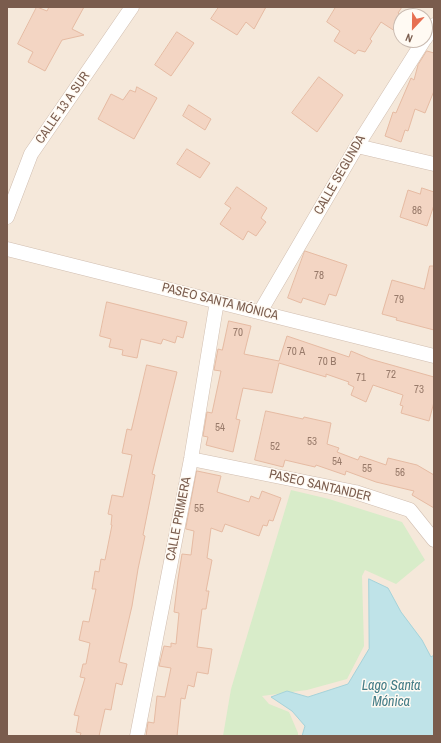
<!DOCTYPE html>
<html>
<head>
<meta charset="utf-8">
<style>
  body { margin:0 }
  #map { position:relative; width:441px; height:743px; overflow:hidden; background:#fdf6ec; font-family:"Archivo Narrow",sans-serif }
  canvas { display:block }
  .frame { position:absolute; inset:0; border:8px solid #7a5c4d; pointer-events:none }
  .north { position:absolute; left:393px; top:8px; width:40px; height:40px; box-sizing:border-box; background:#fffaf3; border:1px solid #cabbb1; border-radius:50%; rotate:202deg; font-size:11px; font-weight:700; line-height:16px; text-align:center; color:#7a5c4d }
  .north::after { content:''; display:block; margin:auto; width:14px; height:18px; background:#e76f51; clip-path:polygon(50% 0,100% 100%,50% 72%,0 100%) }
</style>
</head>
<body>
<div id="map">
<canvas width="441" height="743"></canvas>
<div class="frame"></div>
<div class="north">N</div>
</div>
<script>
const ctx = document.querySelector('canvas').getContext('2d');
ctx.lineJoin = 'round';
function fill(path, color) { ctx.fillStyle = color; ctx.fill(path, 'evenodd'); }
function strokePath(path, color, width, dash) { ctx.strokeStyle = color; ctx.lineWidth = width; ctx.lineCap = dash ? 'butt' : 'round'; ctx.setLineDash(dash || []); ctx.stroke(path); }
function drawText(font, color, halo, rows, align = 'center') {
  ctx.font = font + ' "Archivo Narrow",sans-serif'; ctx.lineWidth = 3; ctx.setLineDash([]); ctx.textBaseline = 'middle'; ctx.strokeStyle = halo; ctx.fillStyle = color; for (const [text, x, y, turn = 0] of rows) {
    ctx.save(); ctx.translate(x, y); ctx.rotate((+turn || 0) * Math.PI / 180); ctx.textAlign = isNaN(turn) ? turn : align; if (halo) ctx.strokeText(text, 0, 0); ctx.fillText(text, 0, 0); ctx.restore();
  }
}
fill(new Path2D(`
  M7,7H434V736H7ZM401,16H425V40H401Z`), '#f5e8da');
fill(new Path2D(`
  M291,490L329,499L402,522L425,560L396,584L365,570L362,576L364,646L347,679L307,690L262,696L269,704L289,712L298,733V736H223L231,689Z`), '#d8ecc9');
const water = new Path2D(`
  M369,579L388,588L401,612L422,640L431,657L434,655V736H302L305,726L292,711L271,697L287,691L308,697L348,684L369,649Z`);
fill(water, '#bfe3e8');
strokePath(water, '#a5d3da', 1);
const building = new Path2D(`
  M37,7L47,11L49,7H84L72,29L84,35L62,40L45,71L28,62L33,52L18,44Z
  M219,7H266L254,29L246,22L237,35L211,19Z
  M336,7H402L398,13L401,15V35L381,22L370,39L372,41L365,52L358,50L355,54L334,41L340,31L327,22Z
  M177,32L194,43L171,76L155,65Z
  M427,51L434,53V91L425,113L415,109L408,131L405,130L401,142L385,136L393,112L396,113L411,78L414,80L418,65Z
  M319,77L343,95L317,132L292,113Z
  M137,87L157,98L134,139L98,119L111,94L123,100L130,90L135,92Z
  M189,105L211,119L205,130L183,116Z
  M187,149L210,163L200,178L177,164Z
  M237,187L267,208L261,218L266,222L256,236L248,231L243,240L220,224L231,208L225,204Z
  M422,188L434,192V205L427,226L400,217L408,190L420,194Z
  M305,251L347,265L336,296L329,294L325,305L303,298L301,303L288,298Z
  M430,266H434V330L396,320L397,318L382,314L392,280L424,289Z
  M107,302L187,322L183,338L177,336L175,343L163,339L161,344L141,339L137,358L122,355L123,350L109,347L111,339L100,336Z
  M229,321L251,326L244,354L279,361L287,336L349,357L351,351L370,359L434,377V402L429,421L401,413L403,406L400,405L403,395L373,385L366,402L351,395L354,387L348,384L349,382L326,374V377L279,363L272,393L243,388L236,419L240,420L233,452L206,445L208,437L203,436L207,412L212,413L221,371L214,370L218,349L222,350Z
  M147,365L177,372L152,474L155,475L143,535L145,536L138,569L132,606L119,662L127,664L122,685L116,683L111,710L105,709L99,736H80L81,733L76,732L79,716L74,715L85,678L80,677L83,664H86L90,643L79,640L83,621L89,622L96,589H92L95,571L99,572L101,559L105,560L112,525H111L112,515L108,514L112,495L123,497L132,455L122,453L127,429L131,430Z
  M266,411L303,419L304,417L331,423L327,444L339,448L337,452L358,460L360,456L386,465L388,458L417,465L434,475V508L412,495L414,491L376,482L346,471L345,475L316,465L315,467L285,460L283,467L255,460Z
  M197,471L221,476L217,492L249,502L251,496L259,499L262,491L281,498L273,521L269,520L267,526L263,525L259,536L225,524L222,532L211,528L207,558L212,560L206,591H209L206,609H202L197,647L212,649L208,674L197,672L194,687L188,685L185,699L181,698L177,736H146L148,722L154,723L157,696L165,697L171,668L159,666L164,646L171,647V643L176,644L179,613L174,612L178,579L182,554L191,555L194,531L186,529Z`);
fill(building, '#f3d5c3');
strokePath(building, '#e6bba3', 1);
const minor = new Path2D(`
  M425,39L434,25
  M357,146L434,164
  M7,217L31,154L132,7
  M7,249L434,356
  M260,312L357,146L424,40
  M191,459L355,492L410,510L434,540
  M137,736L191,459L217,301`);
strokePath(minor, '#d1beb0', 15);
strokePath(minor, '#fff', 14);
drawText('11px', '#987a6a', null, [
  ["86",417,211],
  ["78",319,276],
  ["79",399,300],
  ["70",238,333],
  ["70 A",296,352],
  ["70 B",327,362],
  ["72",391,375],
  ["71",361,378],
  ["73",419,390],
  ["54",220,428],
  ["53",312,442],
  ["52",275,447],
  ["54",337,462],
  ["55",367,469],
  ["56",400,473],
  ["55",199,509]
]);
drawText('13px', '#7a5c4d', '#fffaf3', [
  ["CALLE 13 A SUR",63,108,-55],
  ["CALLE SEGUNDA",340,175,-60],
  ["PASEO SANTA MÓNICA",220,302,14],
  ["PASEO SANTANDER",320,486,13],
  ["CALLE PRIMERA",179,519,-79]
]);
drawText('italic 14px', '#437c86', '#fffaf3', [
  ["Lago Santa",391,686],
  ["Mónica",391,702]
]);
</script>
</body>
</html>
